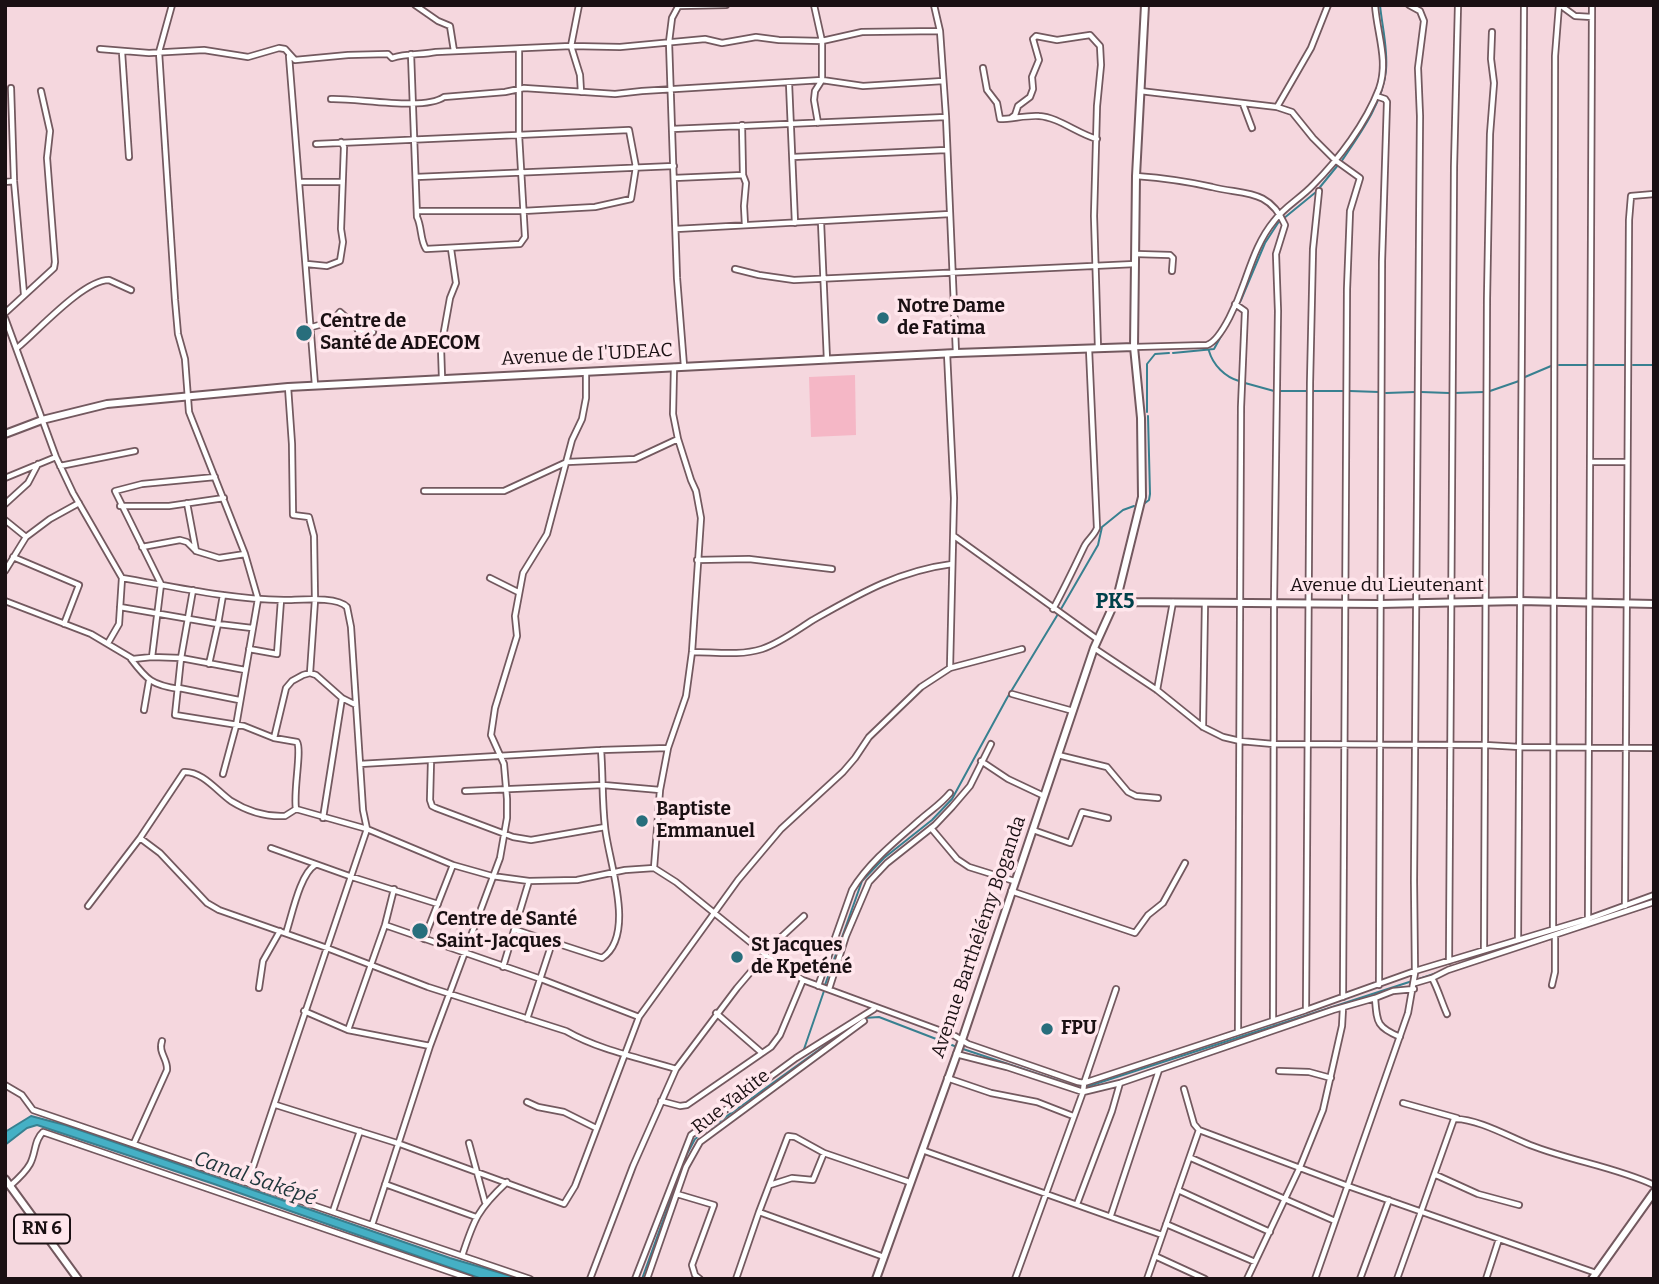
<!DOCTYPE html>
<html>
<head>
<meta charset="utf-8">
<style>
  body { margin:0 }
  #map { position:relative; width:1659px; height:1284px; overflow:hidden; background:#f5d7de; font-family:Bitter,serif }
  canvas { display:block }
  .frame { position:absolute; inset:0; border:7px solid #1a1013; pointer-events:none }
</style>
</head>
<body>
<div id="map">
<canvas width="1659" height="1284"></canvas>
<div class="frame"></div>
</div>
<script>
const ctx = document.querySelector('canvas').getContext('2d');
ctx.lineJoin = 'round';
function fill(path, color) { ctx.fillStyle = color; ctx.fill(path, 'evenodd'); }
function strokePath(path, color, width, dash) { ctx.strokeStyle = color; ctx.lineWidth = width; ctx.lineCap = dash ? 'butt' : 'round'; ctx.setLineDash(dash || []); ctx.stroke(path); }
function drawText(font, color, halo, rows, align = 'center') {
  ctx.font = font + ' Bitter,serif'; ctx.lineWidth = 7; ctx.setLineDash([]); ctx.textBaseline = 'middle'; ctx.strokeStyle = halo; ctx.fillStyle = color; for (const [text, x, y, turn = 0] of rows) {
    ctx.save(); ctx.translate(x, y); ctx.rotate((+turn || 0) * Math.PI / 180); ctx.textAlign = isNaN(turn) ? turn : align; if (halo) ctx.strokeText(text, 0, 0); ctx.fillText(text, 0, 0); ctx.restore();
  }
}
fill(new Path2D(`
  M855,375L856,435L811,437L809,377Z`), '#f5b7c6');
const water = new Path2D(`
  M31,1116L65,1125L450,1258L521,1279H482L214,1184L37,1125L27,1128L5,1145V1132Z`);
fill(water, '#45b0c5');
strokePath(water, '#388090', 2);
strokePath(new Path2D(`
  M1341,162C1359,135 1383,103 1386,70C1388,49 1382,26 1380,5
  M1209,351C1213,365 1225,377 1239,381
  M1173,353L1214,349L1241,300L1265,243L1278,223L1316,192L1338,165
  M1559,365H1588
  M1595,365H1625
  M1633,365H1654
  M1525,377L1551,366
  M1245,383L1274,391
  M1280,391H1307
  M1313,391H1344
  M1350,391L1379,392
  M1490,391L1519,381
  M1421,392L1449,393
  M1386,393L1415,392
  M1454,393L1484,392
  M1147,412V364L1155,354L1169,353
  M1145,503L1149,500L1150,494L1148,416
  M1061,609L1098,545L1102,527L1123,510L1134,506
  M825,985L862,881L884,858L932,820L952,799L1007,698L1058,614
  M864,1018L879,1017L957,1047
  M963,1049L1080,1088
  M803,1052L824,991
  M1086,1087L1440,972
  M642,1279L687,1154L695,1139L859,1021`), '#388090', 2);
const minor = new Path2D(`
  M172,5L159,52L175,300L178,334L185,359L189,412L245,554L258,599L236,726L223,774
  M415,5L438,21L450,26L454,51
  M579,5L571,46L580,75L581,92
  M679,5L672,18L669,42L677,278L684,366
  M814,5L822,41V80L815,91L814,100L818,123
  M934,5L940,31L946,117L956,353
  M1560,5L1575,16L1592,17
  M678,6L726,5
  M100,49L149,53L204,50L248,57L279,48L285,49L295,60L348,55L388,54L392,58C407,53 421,55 436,52L571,46L620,47L705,39L722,43L756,37L779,40L822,41L862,32L940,31
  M122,52L129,157
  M411,54L417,217C422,227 420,240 426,249L520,244L525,237L519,135V49
  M289,56L315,385
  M983,68L987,90L997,103L1000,119C1012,119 1027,115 1039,116C1058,117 1078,134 1097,139
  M789,83L795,223
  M11,88L14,181L24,294
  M1140,91L1277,107L1292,112L1313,138L1335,160L1360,178L1350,211L1347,289L1343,997
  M1376,96L1385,99L1387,102L1382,261L1379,985
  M331,99C358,98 424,111 444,97L505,92L524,88L615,94L642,91L822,80L863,86L943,81
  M1243,104L1252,128
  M1277,107L1311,48L1328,5
  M1011,118L1015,115L1018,106L1030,97L1033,89L1032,77L1039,60L1033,39L1036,36L1057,40L1090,35L1100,46L1101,65L1097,106L1094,216L1098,348
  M742,125L743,175L746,183L744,206L745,225
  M672,129L946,117
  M316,144L629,130L636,167L631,199L595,207L523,211H417
  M793,157L946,150
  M1136,176C1163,178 1186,181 1212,187C1243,195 1269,188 1285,225L1276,254L1278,311L1274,602L1273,1021
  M416,177L674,166
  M674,178L743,175
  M5,182L14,181
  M299,182H342
  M821,222L827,360
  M676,229L950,214
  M1136,254L1170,255L1173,258L1172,271
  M307,264L327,266L340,261L343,242L341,229L344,147L341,142
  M735,269L759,275L794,280L1135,264
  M1235,304L1245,311L1241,407L1238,1031
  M5,313L54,268L55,262L47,158L50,131L41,91
  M5,318L56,457L73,493L122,578L119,624L108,643
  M312,327L333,321L340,312L355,325L359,332L366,329L373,332
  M1134,347L1207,345C1222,340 1239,298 1244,283C1252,261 1259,239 1274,221C1284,207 1301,198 1313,185C1339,159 1366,123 1379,89C1389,61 1377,34 1375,5
  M17,348C38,331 83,280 109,280L131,290
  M947,353L954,498L950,668
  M442,378L441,348L450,298L456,283L451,249
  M288,387L292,444L293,515L309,517L314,536L315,600L310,673
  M1591,462H1627
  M60,466L135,451
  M5,478L56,457
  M424,491H504L567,462L635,459L678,439
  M187,503L196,551
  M5,504L28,483L38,464
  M120,506H169L224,498
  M5,520L26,537L5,571
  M954,536L1097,639
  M26,537L50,519L79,503
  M142,547L180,540L187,542L196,551L219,558L245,554
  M13,557L79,585L64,624
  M697,560L749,559L832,569
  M122,578C175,587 229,599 284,600C300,600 337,596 347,607L351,627L363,810L367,829L248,1182
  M490,578L518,592
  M193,590L181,658L175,715L244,726L274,738L297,742C302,750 293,792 296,809L367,829L453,865L492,876L529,881L577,880L625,870L654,868L676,882L766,955L803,980L955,1036L968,1044L1078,1082L1084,1083L1306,1010L1415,971L1588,919L1654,895
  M223,595L218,624L252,628
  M5,601L91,634L133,659L152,657L181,658L245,670
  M120,607L218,624L209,664
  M1053,609C1064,589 1074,568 1084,547C1087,540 1094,536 1097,528L1089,349
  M1094,648L1157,690L1203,727L1223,737L1240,741L1273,744L1485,745L1520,747L1654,748
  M249,649L277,654L281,600
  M692,652C714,652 740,656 762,649C780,643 797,630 813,620C859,594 898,571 952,564
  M152,657L161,584L115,491L142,484L215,477
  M131,659C147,680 152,685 179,689
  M179,688L239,700
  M1157,690L1173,602
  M1012,694L1073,711
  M144,710L149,681
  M1203,727L1205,603
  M274,738L286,688L292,681L303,675L310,673L316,675L342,698L356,705
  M1058,755L1107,767L1128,792L1136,796L1158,798
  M431,761L430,800L432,806L436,808L513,837L531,840L605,827
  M981,761L1008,779L1044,796
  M360,764L601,750L668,748
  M465,791L603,785L660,790
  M323,818L342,698
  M931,828L957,859L969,867L1014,881
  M1033,830L1070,843L1082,812L1108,818
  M140,838L160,853L207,903L219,910L327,948L428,987L566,1031C599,1050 640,1058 676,1069
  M271,848L352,877L438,904
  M654,868L660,790L668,748L686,696L692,652L701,518L696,491L691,480L678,439L673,414L674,367
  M1011,891L1135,933L1148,915L1163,903L1185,863
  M88,906L140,838L184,772C202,771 217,791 231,801C247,811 266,817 285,816L296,809
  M1625,906L1629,220L1631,196L1654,194
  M1588,919L1592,5
  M385,925L541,979L639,1017
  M1553,929L1555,56L1559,5
  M516,930L602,958C637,935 608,860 605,827C602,801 603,775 601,750
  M286,933C292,915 300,874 315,865
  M424,939L453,865
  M1518,940L1524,5
  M1484,950L1487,299L1490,134L1494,83L1491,59L1492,32
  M1449,961L1454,167L1458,5
  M503,967L529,881
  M1432,978L1448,970L1654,902
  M1415,983L1432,978C1438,989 1442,1003 1447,1014
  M1552,985L1555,972V935
  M818,986L852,890C869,862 897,840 921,819C931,810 941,804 950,793
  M259,988L263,961L280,931
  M829,989L846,936L869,882L887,863L935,825L952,807L970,786L991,744
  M1375,998C1377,1022 1376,1027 1400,1037
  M1306,1010L1310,383L1313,249L1319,191
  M304,1011L348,1030L430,1046
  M716,1013L762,1053
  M527,1019L552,943
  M348,1030L385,925L394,889
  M956,1054L1007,1067L1083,1092L1120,1083L1333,1010L1375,998L1393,991L1414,989
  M1279,1071L1309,1072L1331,1078
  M947,1078L991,1093L1037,1102L1073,1116
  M5,1085L22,1095L33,1110L530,1279
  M1184,1089L1194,1124L1199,1130L1348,1186L1596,1273
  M661,1101L680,1106L687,1105L771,1047L780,1035L803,980
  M527,1102L538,1107L564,1112L596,1128
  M1403,1103L1457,1118
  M276,1105L400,1144L564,1204L575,1186L639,1017L738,880L781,829L843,772L855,758L869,737L921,687L950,668L1022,649
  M134,1143L167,1070C168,1059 158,1053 162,1041
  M469,1143L485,1202
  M922,1150L1162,1235
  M1191,1158L1335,1221
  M1436,1175L1478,1194L1519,1205
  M385,1184L476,1217
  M770,1185L792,1178L813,1180L824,1153
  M10,1186C18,1179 25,1173 30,1164C36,1153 34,1140 43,1132L471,1279
  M1178,1190L1270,1232
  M677,1194L714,1205L692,1265L695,1275L700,1279
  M1077,1204L1112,1111L1120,1083
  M333,1211L360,1131
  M759,1212L884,1257
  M1111,1215L1159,1070
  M1166,1224L1255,1262
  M372,1225L430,1046L500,858L507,818V799L504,764L491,735L495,708L517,636L515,616L523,573L547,534L572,440L582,419L586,398V372
  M462,1256C474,1219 478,1209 507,1182
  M1155,1256L1205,1279
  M590,1279L633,1166L676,1069L737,988L777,941L804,916
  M635,1279L691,1135L796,1058L874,1009
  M647,1279L686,1167L700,1142L864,1021
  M736,1279L759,1212L788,1136L795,1137L824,1153L909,1182
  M1015,1279L1083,1092L1084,1083L1116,989
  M1147,1279L1199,1130
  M1247,1279L1300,1167L1323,1110L1342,1026L1343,1008
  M1315,1279L1408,1013L1415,973L1414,881L1420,116L1418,68L1424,21L1420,11L1409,5
  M1360,1279L1389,1200
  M1397,1279L1454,1119C1476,1118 1510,1137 1530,1145C1571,1161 1615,1167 1654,1185
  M1486,1279L1499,1239`);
const major = new Path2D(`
  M5,434L42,420L107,404L288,387L956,353L1134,347
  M1117,598L1142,497L1141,418L1134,347L1136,176L1145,5
  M1119,602L1380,604L1520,601L1654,604
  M5,1179L78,1279
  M876,1279L962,1040L1094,648L1113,606L1112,600L1117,598L1119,604L1113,606
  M1592,1279L1654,1192`);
strokePath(minor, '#73595f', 8);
strokePath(major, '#73595f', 10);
strokePath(minor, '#fff', 4.5);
strokePath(major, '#fff', 6);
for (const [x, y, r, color] of [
  [883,318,7,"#286e7c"],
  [304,333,9,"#286e7c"],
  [642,821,7,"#286e7c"],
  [420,931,9,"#286e7c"],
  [737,957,7,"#286e7c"],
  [1047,1029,7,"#286e7c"]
]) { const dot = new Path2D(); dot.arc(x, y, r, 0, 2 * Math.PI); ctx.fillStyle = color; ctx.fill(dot); strokePath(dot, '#ffe6ec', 2.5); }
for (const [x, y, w] of [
  [42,1229,56]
]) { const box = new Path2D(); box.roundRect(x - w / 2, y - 14.5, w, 29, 5); ctx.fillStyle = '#ffe6ec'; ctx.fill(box); strokePath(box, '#1a1013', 2); }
drawText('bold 18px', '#1a1013', null, [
  ["RN 6",42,1229]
]);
drawText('bold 19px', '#1a1013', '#ffe6ec', [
  ["Notre Dame",897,307],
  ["de Fatima",897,329],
  ["Centre de",320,322],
  ["Santé de ADECOM",320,344],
  ["Baptiste",656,810],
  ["Emmanuel",656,832],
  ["Centre de Santé",436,920],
  ["Saint-Jacques",436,942],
  ["St Jacques",751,946],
  ["de Kpeténé",751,968],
  ["FPU",1061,1029]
], 'left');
drawText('19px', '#1a1013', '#ffe6ec', [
  ["Avenue de I'UDEAC",587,355,-3],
  ["Avenue du Lieutenant",1387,586],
  ["Avenue Barthélémy Boganda",979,937,-71],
  ["Rue Yakite",731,1102,-38]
]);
drawText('bold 21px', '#00414b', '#ffe6ec', [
  ["PK5",1115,602]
]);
drawText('italic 21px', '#1d353a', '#ffe6ec', [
  ["Canal Saképé",255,1179,19]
]);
</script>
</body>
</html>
